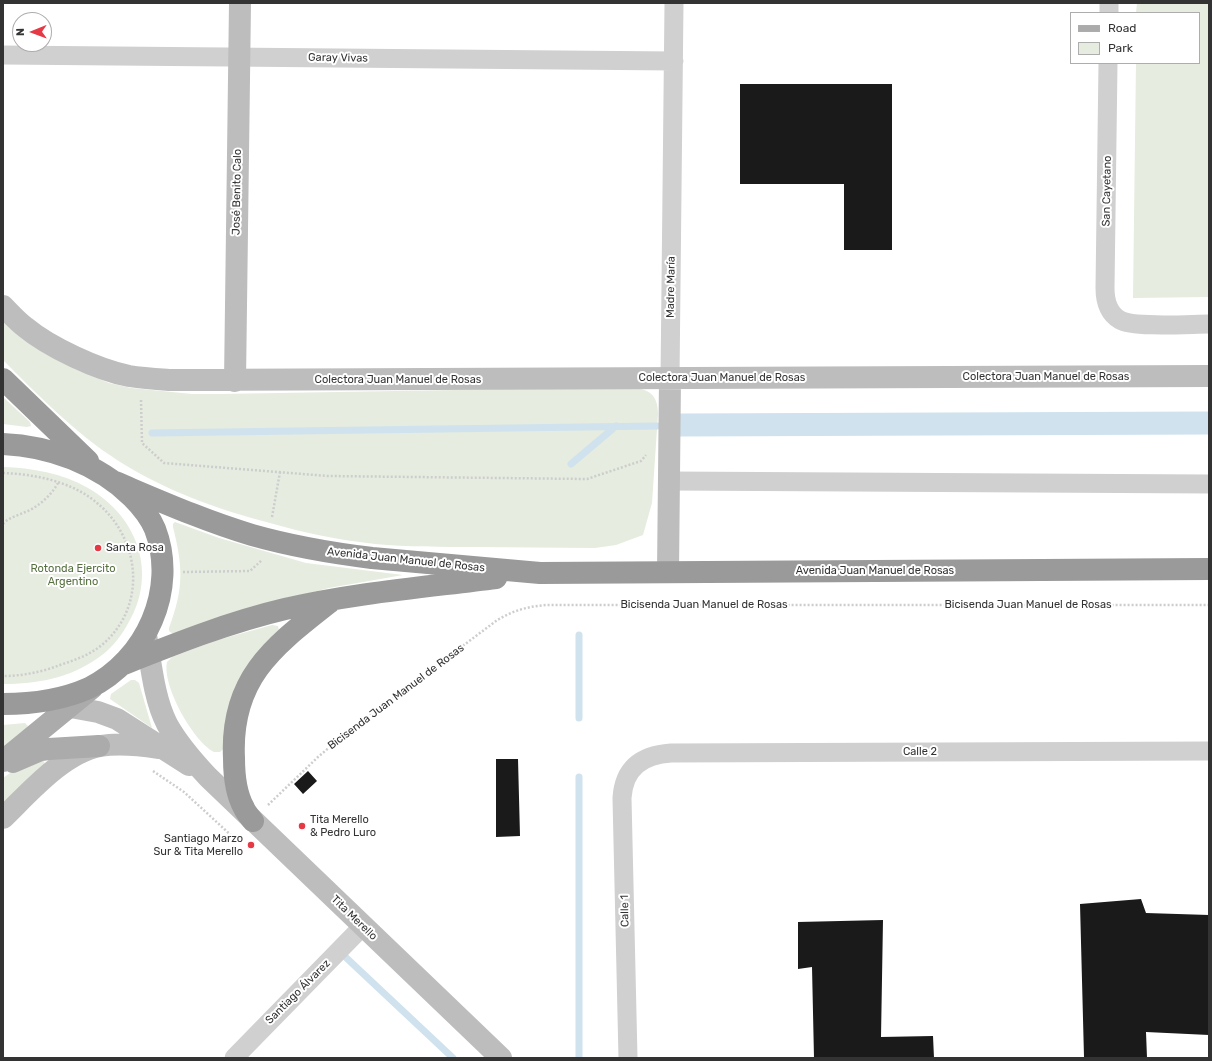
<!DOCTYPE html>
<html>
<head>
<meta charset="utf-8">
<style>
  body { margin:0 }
  #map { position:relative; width:1212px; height:1061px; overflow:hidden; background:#fff; font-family:Rubik,sans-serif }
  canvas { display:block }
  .frame { position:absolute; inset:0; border:4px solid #333; pointer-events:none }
  .legend { position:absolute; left:1070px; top:12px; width:130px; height:52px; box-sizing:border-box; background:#fff; border:1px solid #adadad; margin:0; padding:5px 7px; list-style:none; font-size:12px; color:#333 }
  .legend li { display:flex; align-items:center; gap:8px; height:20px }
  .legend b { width:20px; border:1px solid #adadad }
  .north { position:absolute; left:12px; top:12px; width:40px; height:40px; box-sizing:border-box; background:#fff; border:1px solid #adadad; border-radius:50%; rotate:269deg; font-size:11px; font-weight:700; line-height:16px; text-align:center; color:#333 }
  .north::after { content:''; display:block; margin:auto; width:14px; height:18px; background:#e63946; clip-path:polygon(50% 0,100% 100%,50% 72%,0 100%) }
</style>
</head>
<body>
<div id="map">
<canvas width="1212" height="1061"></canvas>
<div class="frame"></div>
<ul class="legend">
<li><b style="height:5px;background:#ababab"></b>Road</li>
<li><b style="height:11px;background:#e6ecdf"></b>Park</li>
</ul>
<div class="north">N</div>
</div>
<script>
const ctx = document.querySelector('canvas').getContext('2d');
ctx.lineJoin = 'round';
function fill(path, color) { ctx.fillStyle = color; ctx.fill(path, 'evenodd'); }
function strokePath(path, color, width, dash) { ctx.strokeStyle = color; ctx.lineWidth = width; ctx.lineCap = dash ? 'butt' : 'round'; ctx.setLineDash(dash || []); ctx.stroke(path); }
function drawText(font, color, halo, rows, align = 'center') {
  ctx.font = font + ' Rubik,sans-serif'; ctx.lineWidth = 4; ctx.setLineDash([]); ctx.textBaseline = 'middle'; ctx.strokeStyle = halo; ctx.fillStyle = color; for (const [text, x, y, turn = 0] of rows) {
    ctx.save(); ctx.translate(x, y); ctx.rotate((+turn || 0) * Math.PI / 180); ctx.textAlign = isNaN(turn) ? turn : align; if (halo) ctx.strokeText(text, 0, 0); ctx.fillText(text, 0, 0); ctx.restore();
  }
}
fill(new Path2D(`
  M1137,3H1209V297L1133,298L1136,63H1199V13H1136Z
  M3,321L27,342L42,352L80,371L109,383L131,388L192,394H221L632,387C650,390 658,395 658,414L652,503L643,535L616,545L595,548C555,548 515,547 475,547C442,547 408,547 375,544C339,540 304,533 270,523C216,509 164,490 117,460C74,432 39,396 3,360Z
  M3,397L30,422L31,426L27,427L3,424Z
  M3,467C32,468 62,473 88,488C139,517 159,576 126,627C119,639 110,650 98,658C70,678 37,684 3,684Z
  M175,522L219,538L306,563L403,575L329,588L286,599L173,634L169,631V628C184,588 183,567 173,527V524Z
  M272,625L278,626L279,630L249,663L244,671L224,748L220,752H214C193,741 162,686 167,662L172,657L214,641Z
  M131,680H135L139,683L152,728L110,699L111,694Z
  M25,723L28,726L27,728L3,748V725Z
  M43,760L45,764L3,806V778L13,771Z`), '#e6ecdf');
strokePath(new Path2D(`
  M152,433L657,426
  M571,464L616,426
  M579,718V635
  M579,777V1058
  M339,951L453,1058`), '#cfe2ee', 7);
strokePath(new Path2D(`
  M681,425L1209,423`), '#cfe2ee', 23);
fill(new Path2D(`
  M740,84H892V250H844V184H740Z
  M496,759H518L520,836L496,837Z
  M308,771L317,781L303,794L294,784Z
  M1141,899L1146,913L1209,915V1035L1146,1032L1147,1058L1084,1057L1080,904Z
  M883,920L881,1037L933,1036L934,1058H814L812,967L798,969V922Z`), '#1a1a1a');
strokePath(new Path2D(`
  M141,400L142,443L164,463L328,476L587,479L641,461L646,455
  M3,473C33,474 68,481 92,499C140,534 149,604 103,644C90,655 75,660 60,665C42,672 22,676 3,676
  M272,517L280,472
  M3,524C8,518 16,516 23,513C37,508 51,496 58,483
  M183,572L250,571L262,560
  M153,771L184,792L234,838L238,835
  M268,805L318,757L344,735L496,621C511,611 529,606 547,605H1209`), '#cdcdcd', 2.5, [2, 2]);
strokePath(new Path2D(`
  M1109,13V3
  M3,55L674,61
  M1108,63L1105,288C1105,301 1108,313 1120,320C1134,328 1190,324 1209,324
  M670,379L674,3
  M669,481L1209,484
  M234,1058L363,926
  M628,1058L622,798C624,767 643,755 671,753L1209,751`), '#d0d0d0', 19);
strokePath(new Path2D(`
  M3,306C10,313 17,321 25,327C49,347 98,370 129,376C142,378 156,379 169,380L1209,376
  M235,381L240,3
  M668,572L670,379
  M146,635C151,664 154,699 167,724C178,744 193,761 208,777L501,1058
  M54,704L98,712L117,719L189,765
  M3,818C29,793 63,753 100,746C119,743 139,745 158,748`), '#bdbdbd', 22);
strokePath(new Path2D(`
  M3,761L92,688
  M13,762L41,750L49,749L99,746`), '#ababab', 22);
strokePath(new Path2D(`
  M3,379L88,461
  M3,444C50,446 98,464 132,497C141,506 150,517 155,529C178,589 146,660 89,688C62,700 32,704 3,704
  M115,482C160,501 205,521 252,535C291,546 331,553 372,558L540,573L1209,569
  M124,664C177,643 230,622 285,609C354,593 426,587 496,578
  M253,821C250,817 246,813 244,808C236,794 234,774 234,758C230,678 274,646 330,602`), '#9a9a9a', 22);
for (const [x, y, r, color] of [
  [98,548,4,"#e63946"],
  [302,826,4,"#e63946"],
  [251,845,4,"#e63946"]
]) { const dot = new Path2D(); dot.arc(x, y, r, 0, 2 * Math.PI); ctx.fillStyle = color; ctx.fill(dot); strokePath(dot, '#fff', 1.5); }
drawText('11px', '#333', '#fff', [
  ["Garay Vivas",338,58,1],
  ["San Cayetano",1107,191,-89],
  ["José Benito Calo",237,192,-89],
  ["Madre María",671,287,-89],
  ["Colectora Juan Manuel de Rosas",1046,377],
  ["Colectora Juan Manuel de Rosas",722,378],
  ["Colectora Juan Manuel de Rosas",398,380],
  ["Avenida Juan Manuel de Rosas",406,560,6],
  ["Avenida Juan Manuel de Rosas",875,571],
  ["Bicisenda Juan Manuel de Rosas",704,605],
  ["Bicisenda Juan Manuel de Rosas",1028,605],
  ["Bicisenda Juan Manuel de Rosas",396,697,-37],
  ["Calle 2",920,752],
  ["Calle 1",625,911,-91],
  ["Tita Merello",354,918,44],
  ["Santiago Álvarez",298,992,-45]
]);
drawText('11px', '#333', '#fff', [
  ["Santa Rosa",106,548],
  ["Tita Merello",310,820],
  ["& Pedro Luro",310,833],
  ["Santiago Marzo",243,839,"right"],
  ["Sur & Tita Merello",243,852,"right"]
], 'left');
drawText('11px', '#56703f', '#fff', [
  ["Rotonda Ejercito",73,569],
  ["Argentino",73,582]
]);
</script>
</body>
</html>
